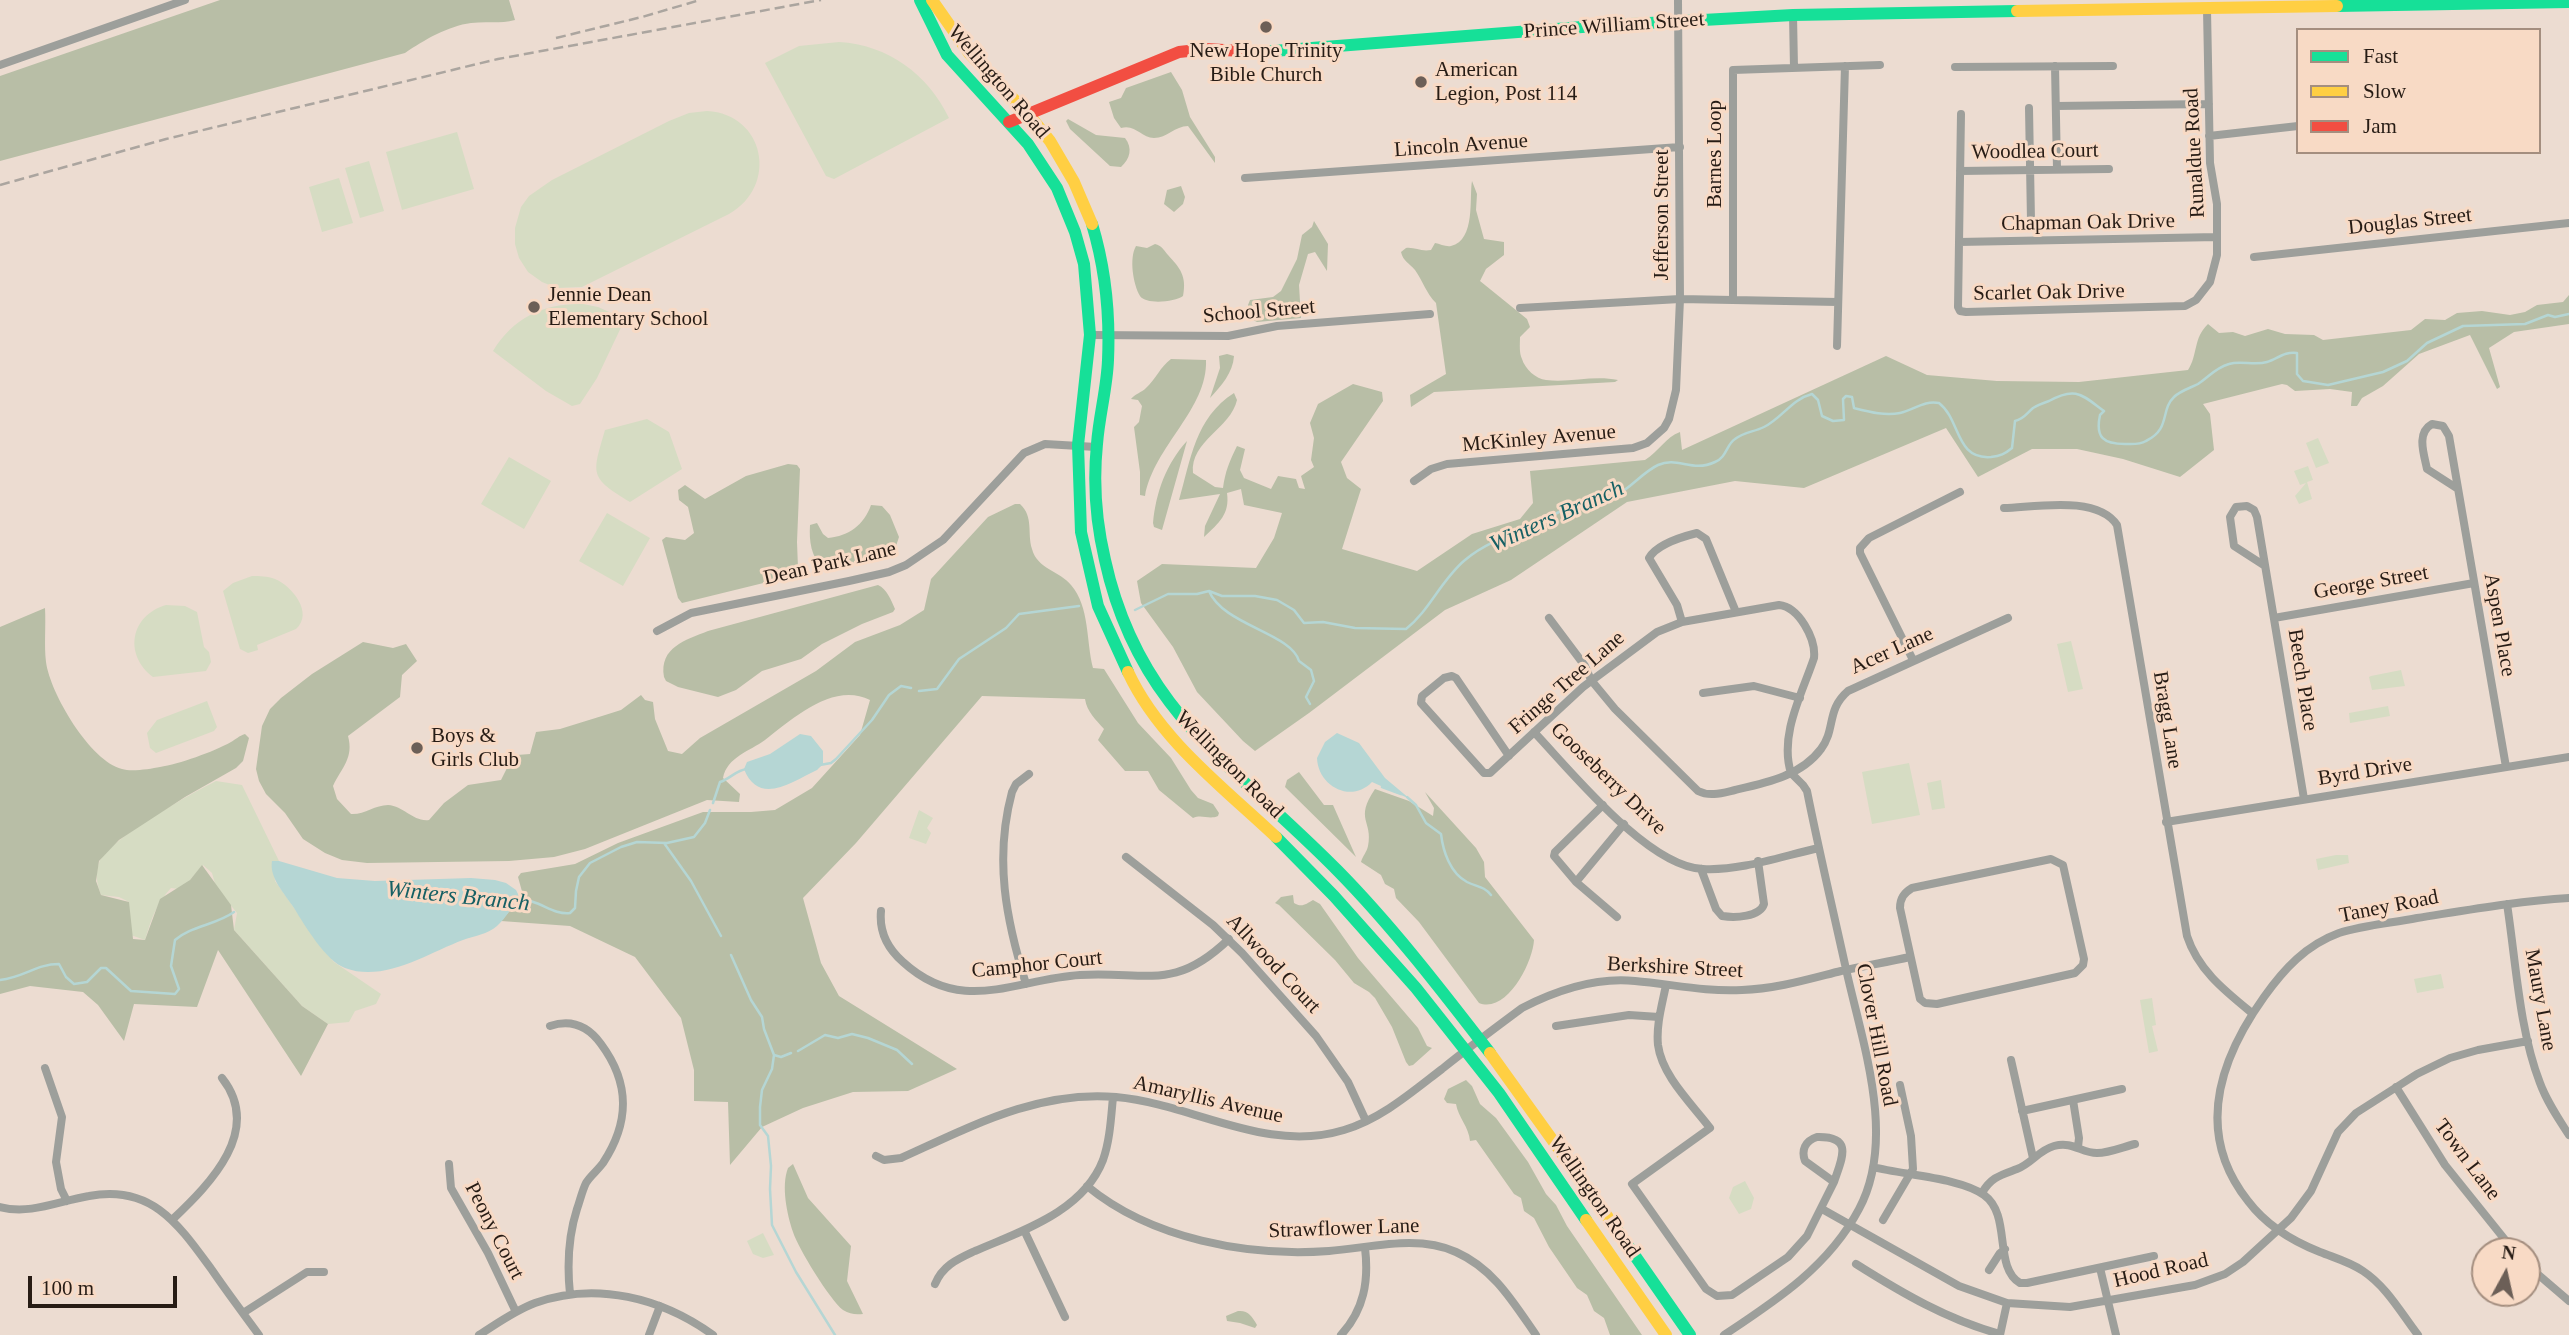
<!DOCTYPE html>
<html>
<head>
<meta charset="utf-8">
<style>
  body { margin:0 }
  #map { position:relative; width:2569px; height:1335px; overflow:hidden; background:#ecdcd1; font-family:Georgia,serif }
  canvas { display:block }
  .legend { position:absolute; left:2296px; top:28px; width:245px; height:126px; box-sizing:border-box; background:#f8dac5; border:2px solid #a48e7f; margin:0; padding:9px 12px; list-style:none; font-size:21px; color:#271c15 }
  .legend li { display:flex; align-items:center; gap:14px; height:35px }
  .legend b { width:35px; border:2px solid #a48e7f }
  .north { position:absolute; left:2471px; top:1237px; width:70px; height:70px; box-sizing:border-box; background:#f8dac5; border:2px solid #a48e7f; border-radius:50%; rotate:8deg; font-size:19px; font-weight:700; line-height:28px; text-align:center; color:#271c15 }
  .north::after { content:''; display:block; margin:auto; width:24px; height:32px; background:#6c5f57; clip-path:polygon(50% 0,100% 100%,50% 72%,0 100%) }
  .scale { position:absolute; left:28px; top:1276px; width:149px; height:32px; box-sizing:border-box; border:4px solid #271c15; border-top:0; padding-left:9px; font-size:21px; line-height:24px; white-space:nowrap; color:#271c15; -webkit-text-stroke:5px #f8dac5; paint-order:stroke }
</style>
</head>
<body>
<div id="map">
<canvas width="2569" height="1335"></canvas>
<ul class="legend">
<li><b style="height:9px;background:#16e098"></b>Fast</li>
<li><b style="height:9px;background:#ffcf43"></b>Slow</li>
<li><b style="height:9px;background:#f24e42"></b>Jam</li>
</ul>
<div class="north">N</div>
<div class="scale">100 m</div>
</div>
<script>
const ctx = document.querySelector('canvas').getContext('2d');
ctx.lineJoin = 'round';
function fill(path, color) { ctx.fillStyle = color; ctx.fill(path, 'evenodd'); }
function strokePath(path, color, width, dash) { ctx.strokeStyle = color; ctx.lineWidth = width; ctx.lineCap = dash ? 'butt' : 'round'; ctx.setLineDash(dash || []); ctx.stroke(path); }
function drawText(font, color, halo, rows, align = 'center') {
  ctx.font = font + ' Georgia,serif'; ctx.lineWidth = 6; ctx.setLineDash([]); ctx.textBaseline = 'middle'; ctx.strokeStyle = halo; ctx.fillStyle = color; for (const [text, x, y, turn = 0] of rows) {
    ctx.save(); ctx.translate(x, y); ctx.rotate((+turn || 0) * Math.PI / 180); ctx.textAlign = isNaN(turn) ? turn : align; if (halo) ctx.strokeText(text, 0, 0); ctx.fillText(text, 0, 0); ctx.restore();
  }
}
fill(new Path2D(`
  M839,42C888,45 928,74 949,118L834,179L826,176L765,63L799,46Z
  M707,111C765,114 779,186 729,214L582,287L557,288L542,282L528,272L519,258L515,244V228L521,207L529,196L552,180L669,121L689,113Z
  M457,132L474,189L402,210L386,152Z
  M369,161L384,211L360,218L345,168Z
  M339,178L353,223L322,232L309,187Z
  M583,304L598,307L625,319L597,378L580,404L572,406L546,391L493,351C514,317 544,303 583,304Z
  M647,419L669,432L682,469L630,502C589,477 592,475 605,430Z
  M2318,438L2329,463L2316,468L2306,443Z
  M509,457L551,481L524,529L481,504Z
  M2308,466L2313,480L2307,482L2312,499L2299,504L2295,496L2306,483L2300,485L2294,471Z
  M607,513L650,538L623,586L579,561Z
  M252,576C260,576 267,576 275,579C292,586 314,613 296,629L257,645L258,650L248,653L240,649L223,591L233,583Z
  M166,605L185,606L197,612L204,647L209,652L211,662L206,671L153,677C123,654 131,615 166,605Z
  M2071,641L2083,689L2068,692L2057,644Z
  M2401,670L2405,686L2372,690L2369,677L2371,676Z
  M207,701L217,727L214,731L156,753L150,748L147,733L157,720Z
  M2388,706L2390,716L2350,723L2349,713Z
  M1909,763L1920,815L1872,824L1862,772Z
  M1941,780L1945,808L1932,810L1927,783Z
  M216,781L242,785L279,861H273L275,881L324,950L334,962L381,994L376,1004L355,1011L349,1022L328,1024L302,1006L234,930L237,913L216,887L212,873L203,865L190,880L187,890L171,888C156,904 151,920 145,940L125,933L129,902L119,897L101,895C97,884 95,875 99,863C107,840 192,793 216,781Z
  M919,810L933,818L927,828L931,833L926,844L909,838Z
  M2336,855H2348L2349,863L2318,870L2316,859Z
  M2441,974L2444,988L2417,993L2414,979Z
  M2152,998L2156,1025L2152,1026L2158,1051L2149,1053L2140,1000Z
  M1745,1181L1754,1198L1751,1209L1739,1214L1729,1198L1733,1187Z
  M763,1233L774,1255L763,1258L753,1254L747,1241Z`), '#d6dcc3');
fill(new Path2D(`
  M220,0H509L515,20C500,24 486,21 471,23C448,26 424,40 405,53L0,161V76Z
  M1171,72L1182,90L1190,117L1215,157V163L1188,126C1175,126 1167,138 1154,138C1141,138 1136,124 1121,128L1114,118L1109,102L1121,98L1126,88Z
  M1068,119L1096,135L1125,138C1133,148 1130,159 1121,167L1110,166L1070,129L1066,121Z
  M1472,181L1477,194L1476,210L1484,239L1504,242V255L1486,269L1480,281L1527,319L1530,327L1520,337C1520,344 1519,353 1522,359C1525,369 1536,379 1546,380C1570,383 1593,375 1618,380L1615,382L1434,392L1411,407L1410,395L1446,374L1436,303C1426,293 1423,281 1415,270C1409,263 1403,261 1401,252L1406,248C1415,247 1421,252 1431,250L1435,243C1440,244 1446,247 1451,246C1476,240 1469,197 1472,181Z
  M1181,186L1185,197L1183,204L1174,212L1164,204L1167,190Z
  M1314,221L1328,244L1327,271L1315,252L1308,254L1299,285L1301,318L1257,322L1251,319L1248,305L1250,300L1273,297L1281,291L1297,259L1302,235L1312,227Z
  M1155,244C1162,246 1163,249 1168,255C1180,268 1187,276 1183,296C1175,302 1146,305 1140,296C1133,284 1129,258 1136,246L1147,248Z
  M2569,295V324L2514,332L2489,348L2500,387L2497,389L2470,335L2419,354L2383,386L2362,398L2357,406H2351L2352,392L2330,389L2295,391L2287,385L2282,384L2203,404L2210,414L2214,450L2180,477L2123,459L2077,449H2032L1978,477L1946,428L1804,488L1735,481L1627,502L1511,580L1445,610L1309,713L1255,751L1243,741L1197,692L1173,647L1141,603L1137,581L1162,564L1256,568L1274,538L1282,513L1244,505L1241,489L1227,493C1230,514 1219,523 1204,537L1205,526L1220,494L1179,500C1191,459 1195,418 1234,393L1237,400C1231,428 1190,441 1193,473L1215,487L1223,488C1225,472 1230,460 1237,446L1245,449L1240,470L1244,478L1271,489L1278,476L1296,479L1299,488L1305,489L1301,476L1314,467L1311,460L1314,438L1310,423L1318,404L1353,384L1382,392L1383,401L1341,462L1347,478L1361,489L1342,549L1417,571L1472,534L1520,519L1533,503L1530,471L1645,460C1658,452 1666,437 1680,432L1682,450L1886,356L1927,375L1997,381L2079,382L2188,370C2198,355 2193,338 2208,324L2219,333L2233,332L2245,336L2268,329L2285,334L2314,335L2323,340L2411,330L2425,319L2445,320L2457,313L2482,311L2510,315L2525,312L2537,305L2563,302Z
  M1227,354L1234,356C1233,373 1221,386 1210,398L1220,368L1219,356Z
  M1171,359L1206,360C1208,409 1154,446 1145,496L1140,495V472L1134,427L1139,422L1142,406L1138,400L1131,399C1136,393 1141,393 1146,388C1156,379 1160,367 1171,359Z
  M1187,441L1162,530L1154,527L1153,523C1156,492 1166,464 1187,441Z
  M788,464L797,465L800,469L797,542L798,568L792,576L682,603L678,598L662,540L666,537L685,540L694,533L688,507L679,500L678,490L685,485L705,499L746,476Z
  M1015,504H1020C1034,517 1027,533 1032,549C1037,569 1060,571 1071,585C1090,607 1086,641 1093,668L1104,669L1138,723L1171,758L1191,790L1198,798L1213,804L1219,813L1218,816C1209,820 1202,814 1193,818L1159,790L1148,771H1125L1098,740L1104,729C1096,720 1087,712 1085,699L982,696L856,843L803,898L821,963L839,996L957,1069L908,1091L853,1092L803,1108L762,1127L730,1165L728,1102L694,1101V1070L681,1018L635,957L570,926L501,921L523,895L518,877L521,873L575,864L618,843L703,812H751L775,810L812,788L860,735L870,700C833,682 794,718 765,740C750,751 727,757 723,778L740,794L739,802L707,800L585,849L554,857L509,861L367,863L342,860L325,853L303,839L285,813L266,794L259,781L256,769L262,726L270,709L281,698L312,674L363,642L393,648L406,644L417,661L402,675L400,697L348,736C354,758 342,767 333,786L337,799L351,814C364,815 375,805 388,805C404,806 413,822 429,820L444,803L468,785L501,780L511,760L517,755L530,754L536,732L560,729L602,716L621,710L641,695L645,700L653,702L655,719L668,751L682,754L700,738L816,671L855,642L900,625L924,610L931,579L988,517Z
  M871,505L882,506L890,515L899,537L895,549L870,561H858L837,568H823C811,557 809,541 810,525L817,523L823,534L828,538C849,536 864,525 871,505Z
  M878,585C887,589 891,600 895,609L893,612L862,624L822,644L801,659L762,671L736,690L718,697L678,687L666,681L664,677C659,647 686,640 708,631Z
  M45,608C46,626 44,645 46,662C50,693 90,761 122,769C131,772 150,769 160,767C179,764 213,752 231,742C236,739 239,736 245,734L249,738L243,761L236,768L185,797L119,840L99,861L96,881L101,895L129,902L133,939L145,940L160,899L190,880L202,865L231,905L234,930L302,1006L328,1024L301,1076L218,950L197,1007L134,1004L124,1041L98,1005L83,992L30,986L0,994V627Z
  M1299,772L1324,805H1333L1356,857L1285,787L1287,780Z
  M1375,789L1409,801L1433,816L1434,808L1425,792L1476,848L1484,862L1485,877L1534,940C1533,962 1507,1014 1479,1003L1419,922L1396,898L1394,889L1385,884L1381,875L1361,862C1363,855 1367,852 1368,846C1373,820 1354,820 1375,789Z
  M1293,895L1294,903C1302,908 1306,904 1313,900L1320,904L1358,958L1418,1028L1427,1046L1432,1048L1413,1065L1409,1066L1406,1062L1392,1027L1375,998L1369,992L1354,983L1335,960L1279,905L1275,903L1281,897Z
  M1466,1080L1472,1086L1480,1104L1496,1118L1528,1162L1546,1194L1556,1205L1567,1226L1642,1335H1610L1604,1318L1594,1311L1587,1295L1577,1288L1549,1247L1534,1218L1524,1211L1521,1198L1514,1194L1476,1140L1470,1141C1469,1127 1458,1117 1456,1104L1447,1103L1444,1099L1448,1089Z
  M793,1164L808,1198L851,1246L847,1281L863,1314C855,1315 850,1314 843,1310C830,1300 798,1248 793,1232C787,1214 781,1186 788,1168Z
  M1238,1311C1248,1310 1252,1316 1257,1325L1255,1328L1240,1323L1227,1321L1226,1316Z`), '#b8bea6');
fill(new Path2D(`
  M1337,733L1359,743L1385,778L1410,799L1372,782C1351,804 1318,786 1317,758L1325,742Z
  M800,734L811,736L823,751V764L817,770C793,781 759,807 744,769L747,762L770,754Z
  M272,861H279L337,878L375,881L471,878L495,880L506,883L516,890L519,896C514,905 505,919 497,926C488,934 474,936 463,940C428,953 384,983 345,968C326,961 305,926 294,908C285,894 269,878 272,861Z`), '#b5d6d4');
strokePath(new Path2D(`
  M1209,591C1223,625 1291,633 1299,661L1311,670L1314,681L1306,697L1310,704
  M1135,610L1168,594H1197L1209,591L1222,596H1255L1277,600L1294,610L1304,623L1323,622L1355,628L1406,629C1430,610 1441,580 1465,560C1486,542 1515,533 1540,523C1547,520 1552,515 1559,512C1577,506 1597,504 1615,496C1631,488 1643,472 1658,465C1678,456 1692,473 1715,462C1727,457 1726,445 1735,439C1744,432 1754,432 1764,427C1782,418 1792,399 1812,394L1818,400L1822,416L1833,421L1844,420L1843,399L1846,396L1852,397L1854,408C1870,412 1885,416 1900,413C1914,410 1924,400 1939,403C1961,420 1955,460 1991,457C2000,456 2005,454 2012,448L2015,421C2024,419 2026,414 2033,408C2038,405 2043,403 2049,401C2076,386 2082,395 2104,411L2100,415C2095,438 2104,444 2125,444C2133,444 2139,445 2146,441C2171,429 2160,410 2174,397C2180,391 2190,388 2198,384C2209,377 2215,368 2229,364C2241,360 2254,366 2267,362C2277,359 2285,351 2297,353V374L2303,381L2328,385L2383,372L2407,361L2427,343L2463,326L2525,324L2548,315L2555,317L2569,314
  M919,691L937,689L959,659L1006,628L1019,614L1079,606
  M820,765L831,763L836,759L872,720L889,695L901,686L911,688
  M1382,787L1401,794
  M1407,797L1416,805L1426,823L1441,834C1443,851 1450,873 1467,882C1477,887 1484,886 1491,895
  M713,803L720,782C730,779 736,770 747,769
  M664,843L691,881L721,936
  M516,899C540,899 551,915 570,913L575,908L576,891L579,877L590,863L621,847L637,842L667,843L694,837L705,823L710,810
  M731,955L751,1000L762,1017L764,1029L774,1055L772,1069L762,1090L760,1107V1125L768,1136L771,1166L770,1189L772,1225L796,1272L835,1335
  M0,980C25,977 36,964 59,964L66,977L74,984L87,982L101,968H106L131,991L175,994L179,989L171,966L175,940C191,926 216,925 234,912
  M798,1051L825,1035L838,1038L852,1034L868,1038L897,1050L912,1064
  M774,1055L781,1057L791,1053`), '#b5d6d4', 2.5);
strokePath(new Path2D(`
  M1793,15L1794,68
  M0,65L185,0
  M2055,66L2057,169
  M1955,67L2113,66
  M2056,106L2209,104
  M2029,108L2031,221
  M1961,114L1958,307L1960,311L1966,312L2185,306L2196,300L2210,282L2217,255V204L2210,163L2207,10
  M2209,136L2298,126
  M1960,171L2109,169
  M1245,178L1680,147
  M1959,242L2217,237
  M2254,257L2569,223
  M1733,298V70L1880,65
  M1520,308L1680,299L1838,302
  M1090,335L1228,336L1277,326L1430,314
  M1837,346L1845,66
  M1414,481L1431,469L1447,464L1633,448L1647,443L1664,428L1669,419L1676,390L1680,299L1678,0
  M2458,489L2427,469C2424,454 2416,433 2432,424L2443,426L2449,436L2506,767
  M2004,508C2036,507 2097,495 2117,525L2187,936C2198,970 2225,991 2252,1013
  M2265,566L2234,546L2230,517L2236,507L2247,506L2254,510L2257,517L2304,799
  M1549,618L1585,666L1591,680L1615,709L1698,791C1710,797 1722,793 1735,790C1766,783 1801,776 1821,749C1836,729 1826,710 1848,691L2008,618
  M2274,618L2474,583
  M1682,622L1677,605L1649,558C1657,544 1681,537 1697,533L1706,539L1736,612
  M657,631L691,613L849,581L889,572L906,565L943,540L1024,453L1045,444L1096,447
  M1913,660L1860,553V548L1869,538L1960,492
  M1703,693L1754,686L1800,698
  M1534,732C1571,771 1648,867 1703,869C1741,871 1782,856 1819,848
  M1509,756L1456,678L1452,676L1444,678L1422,696L1421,703L1484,773H1490L1583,687L1657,632L1682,622L1779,605C1799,607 1816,639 1814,658C1802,694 1779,735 1791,773
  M1603,805L1555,852L1554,856L1576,882L1617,917
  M2166,822L2569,757
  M1126,857L1213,925L1242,953L1316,1036L1348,1082L1366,1121
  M2051,859L2063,865L2084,959L2083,965L2075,973L1937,1004L1925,1003L1920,999L1900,908C1900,898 1904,893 1912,888Z
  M1701,869L1716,909L1722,916C1735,918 1760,917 1764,904L1758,861
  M1576,882L1624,824
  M2507,904C2516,962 2519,1029 2540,1083C2547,1102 2558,1118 2569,1135
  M881,911C879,932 887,948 903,962C962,1016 1015,979 1080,975C1147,971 1174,992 1229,939
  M1026,984C1006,920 994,859 1012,792L1016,784L1029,774
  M1666,985C1662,1005 1656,1025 1658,1045C1662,1076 1692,1104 1710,1128L1632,1184L1706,1289L1717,1296L1732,1295L1788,1257L1807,1236L1834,1182
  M550,1026C571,1019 588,1026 601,1044C630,1083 630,1122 603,1163C598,1170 590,1176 586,1183C582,1191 580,1201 577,1209C568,1237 567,1265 570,1294
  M1556,1026L1629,1015L1659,1017
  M2011,1060L2033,1158
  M45,1068L62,1117L56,1162L61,1189L67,1201
  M2396,1087L2445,1165L2514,1251
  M2073,1100L2079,1138L2078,1147
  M2022,1111L2122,1089
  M1817,1137C1854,1136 1842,1158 1834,1182L1805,1161C1801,1150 1805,1141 1817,1137Z
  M876,1156L884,1160L901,1158C970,1127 1038,1090 1116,1097C1194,1104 1265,1154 1344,1130C1381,1119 1412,1092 1442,1069C1468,1048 1495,1028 1522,1008C1557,990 1596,977 1635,981C1671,984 1705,992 1742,990C1776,989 1809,979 1841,971C1864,966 1887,962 1910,957
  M449,1164L451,1188L488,1253L516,1312
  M1873,1167C1904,1175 1961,1178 1984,1195C2012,1215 1993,1267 2020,1283H2027L2154,1256
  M1087,1186C1151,1239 1248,1257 1329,1251C1370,1248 1417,1234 1456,1252C1494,1269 1513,1302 1536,1335
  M1982,1193C1991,1177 2001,1175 2017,1169C2031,1164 2039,1150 2054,1146C2073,1141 2081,1153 2097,1153C2109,1153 2123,1147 2135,1144
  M0,1207C30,1215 59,1201 89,1196C152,1184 179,1225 212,1270C227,1292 243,1313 259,1335
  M1822,1209L1959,1286L2007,1303L2070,1307L2195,1285L2225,1274L2243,1262L2291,1218L2311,1191L2338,1132L2356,1113L2417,1074L2450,1058L2478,1050L2528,1041
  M173,1219C211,1183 263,1130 222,1078
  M1883,1220L1913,1169L1911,1136L1900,1085
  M1024,1230L1065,1317
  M1856,1264C1902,1293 1948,1320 2000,1334
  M2527,1265L2569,1301
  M2100,1268L2116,1335
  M1989,1270L2000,1253L2005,1249
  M935,1284C943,1265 958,1259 975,1251C1021,1231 1083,1212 1103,1160C1110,1140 1111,1118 1113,1097
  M243,1313L307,1272H324
  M479,1335C498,1323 514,1311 535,1303C596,1281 662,1298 713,1335
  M649,1335L660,1306
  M1341,1335C1364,1310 1369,1281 1365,1248
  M1724,1335C1777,1300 1829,1266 1859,1209C1897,1138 1862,1042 1846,969C1833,910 1819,851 1807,791L1803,785L1791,773
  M2000,1335L2007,1303
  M2418,1335C2401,1313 2387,1287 2363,1271C2350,1262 2335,1258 2320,1252C2292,1241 2266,1225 2248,1201C2194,1133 2219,1060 2264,997C2284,969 2306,945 2339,933C2364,925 2392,923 2417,918C2468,910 2518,901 2569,898`), '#9d9f9b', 8);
strokePath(new Path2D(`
  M920,0L947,55L1028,144L1057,188L1075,232L1084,264L1090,335L1078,445L1081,532L1098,606L1128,672
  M2337,6L2569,2
  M1260,52L1595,26L1793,15L2017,11
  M1092,224C1105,267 1110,315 1108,360C1107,388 1099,416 1097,444C1093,483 1096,522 1105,560C1138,712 1237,768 1338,871C1393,927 1442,991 1490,1053
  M1276,837L1334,896L1416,988L1499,1093L1586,1220
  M1617,1230L1690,1335`), '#16e098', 12);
strokePath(new Path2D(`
  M932,0L969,53L1030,116L1050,141L1074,182L1092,224
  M2017,11L2337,6
  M1128,672C1159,739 1223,787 1276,837
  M1490,1053L1617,1230
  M1586,1220L1666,1335`), '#ffcf43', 12);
strokePath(new Path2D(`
  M1009,122L1179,52L1206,49L1260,52`), '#f24e42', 12);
strokePath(new Path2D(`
  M556,38L642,17L700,0
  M0,185L166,139L498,59L821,0`), '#aba59f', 2.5, [10, 5]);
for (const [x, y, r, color] of [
  [1266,27,7,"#6c5f57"],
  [1421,82,7,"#6c5f57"],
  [534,307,7,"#6c5f57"],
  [417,748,7,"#6c5f57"]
]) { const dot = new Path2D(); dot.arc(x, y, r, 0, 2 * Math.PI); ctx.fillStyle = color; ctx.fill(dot); strokePath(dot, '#f8dac5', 2.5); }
drawText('21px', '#271c15', '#f8dac5', [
  ["Prince William Street",1614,26,-4],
  ["Wellington Road",998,82,49],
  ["Lincoln Avenue",1461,146,-4],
  ["Woodlea Court",2035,152,-1],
  ["Runaldue Road",2195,153,-93],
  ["Barnes Loop",1715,154,-90],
  ["Jefferson Street",1662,215,-90],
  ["Douglas Street",2410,222,-6],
  ["Chapman Oak Drive",2088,223,-1],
  ["Scarlet Oak Drive",2049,293,-1],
  ["School Street",1259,312,-5],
  ["McKinley Avenue",1539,439,-5],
  ["Dean Park Lane",830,564,-13],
  ["George Street",2371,583,-10],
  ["Aspen Place",2499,625,80],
  ["Acer Lane",1892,651,-24],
  ["Beech Place",2302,680,81],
  ["Fringe Tree Lane",1567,683,-41],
  ["Bragg Lane",2167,720,81],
  ["Wellington Road",1229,765,45],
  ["Byrd Drive",2365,772,-9],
  ["Gooseberry Drive",1608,779,44],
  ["Taney Road",2389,907,-11],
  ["Allwood Court",1273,964,47],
  ["Camphor Court",1037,965,-6],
  ["Berkshire Street",1675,968,3],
  ["Maury Lane",2540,1000,80],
  ["Clover Hill Road",1876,1035,79],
  ["Amaryllis Avenue",1208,1100,13],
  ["Town Lane",2467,1160,53],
  ["Wellington Road",1594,1197,55],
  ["Strawflower Lane",1344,1229,-2],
  ["Peony Court",494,1231,63],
  ["Hood Road",2161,1271,-13]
]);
drawText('21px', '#271c15', '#f8dac5', [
  ["New Hope Trinity",1266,51,"center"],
  ["Bible Church",1266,75,"center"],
  ["American",1435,70],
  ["Legion, Post 114",1435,94],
  ["Jennie Dean",548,295],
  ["Elementary School",548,319],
  ["Boys &",431,736],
  ["Girls Club",431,760]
], 'left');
drawText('italic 23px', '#166064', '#f8dac5', [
  ["Winters Branch",1557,517,-24],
  ["Winters Branch",458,897,6]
]);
</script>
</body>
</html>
